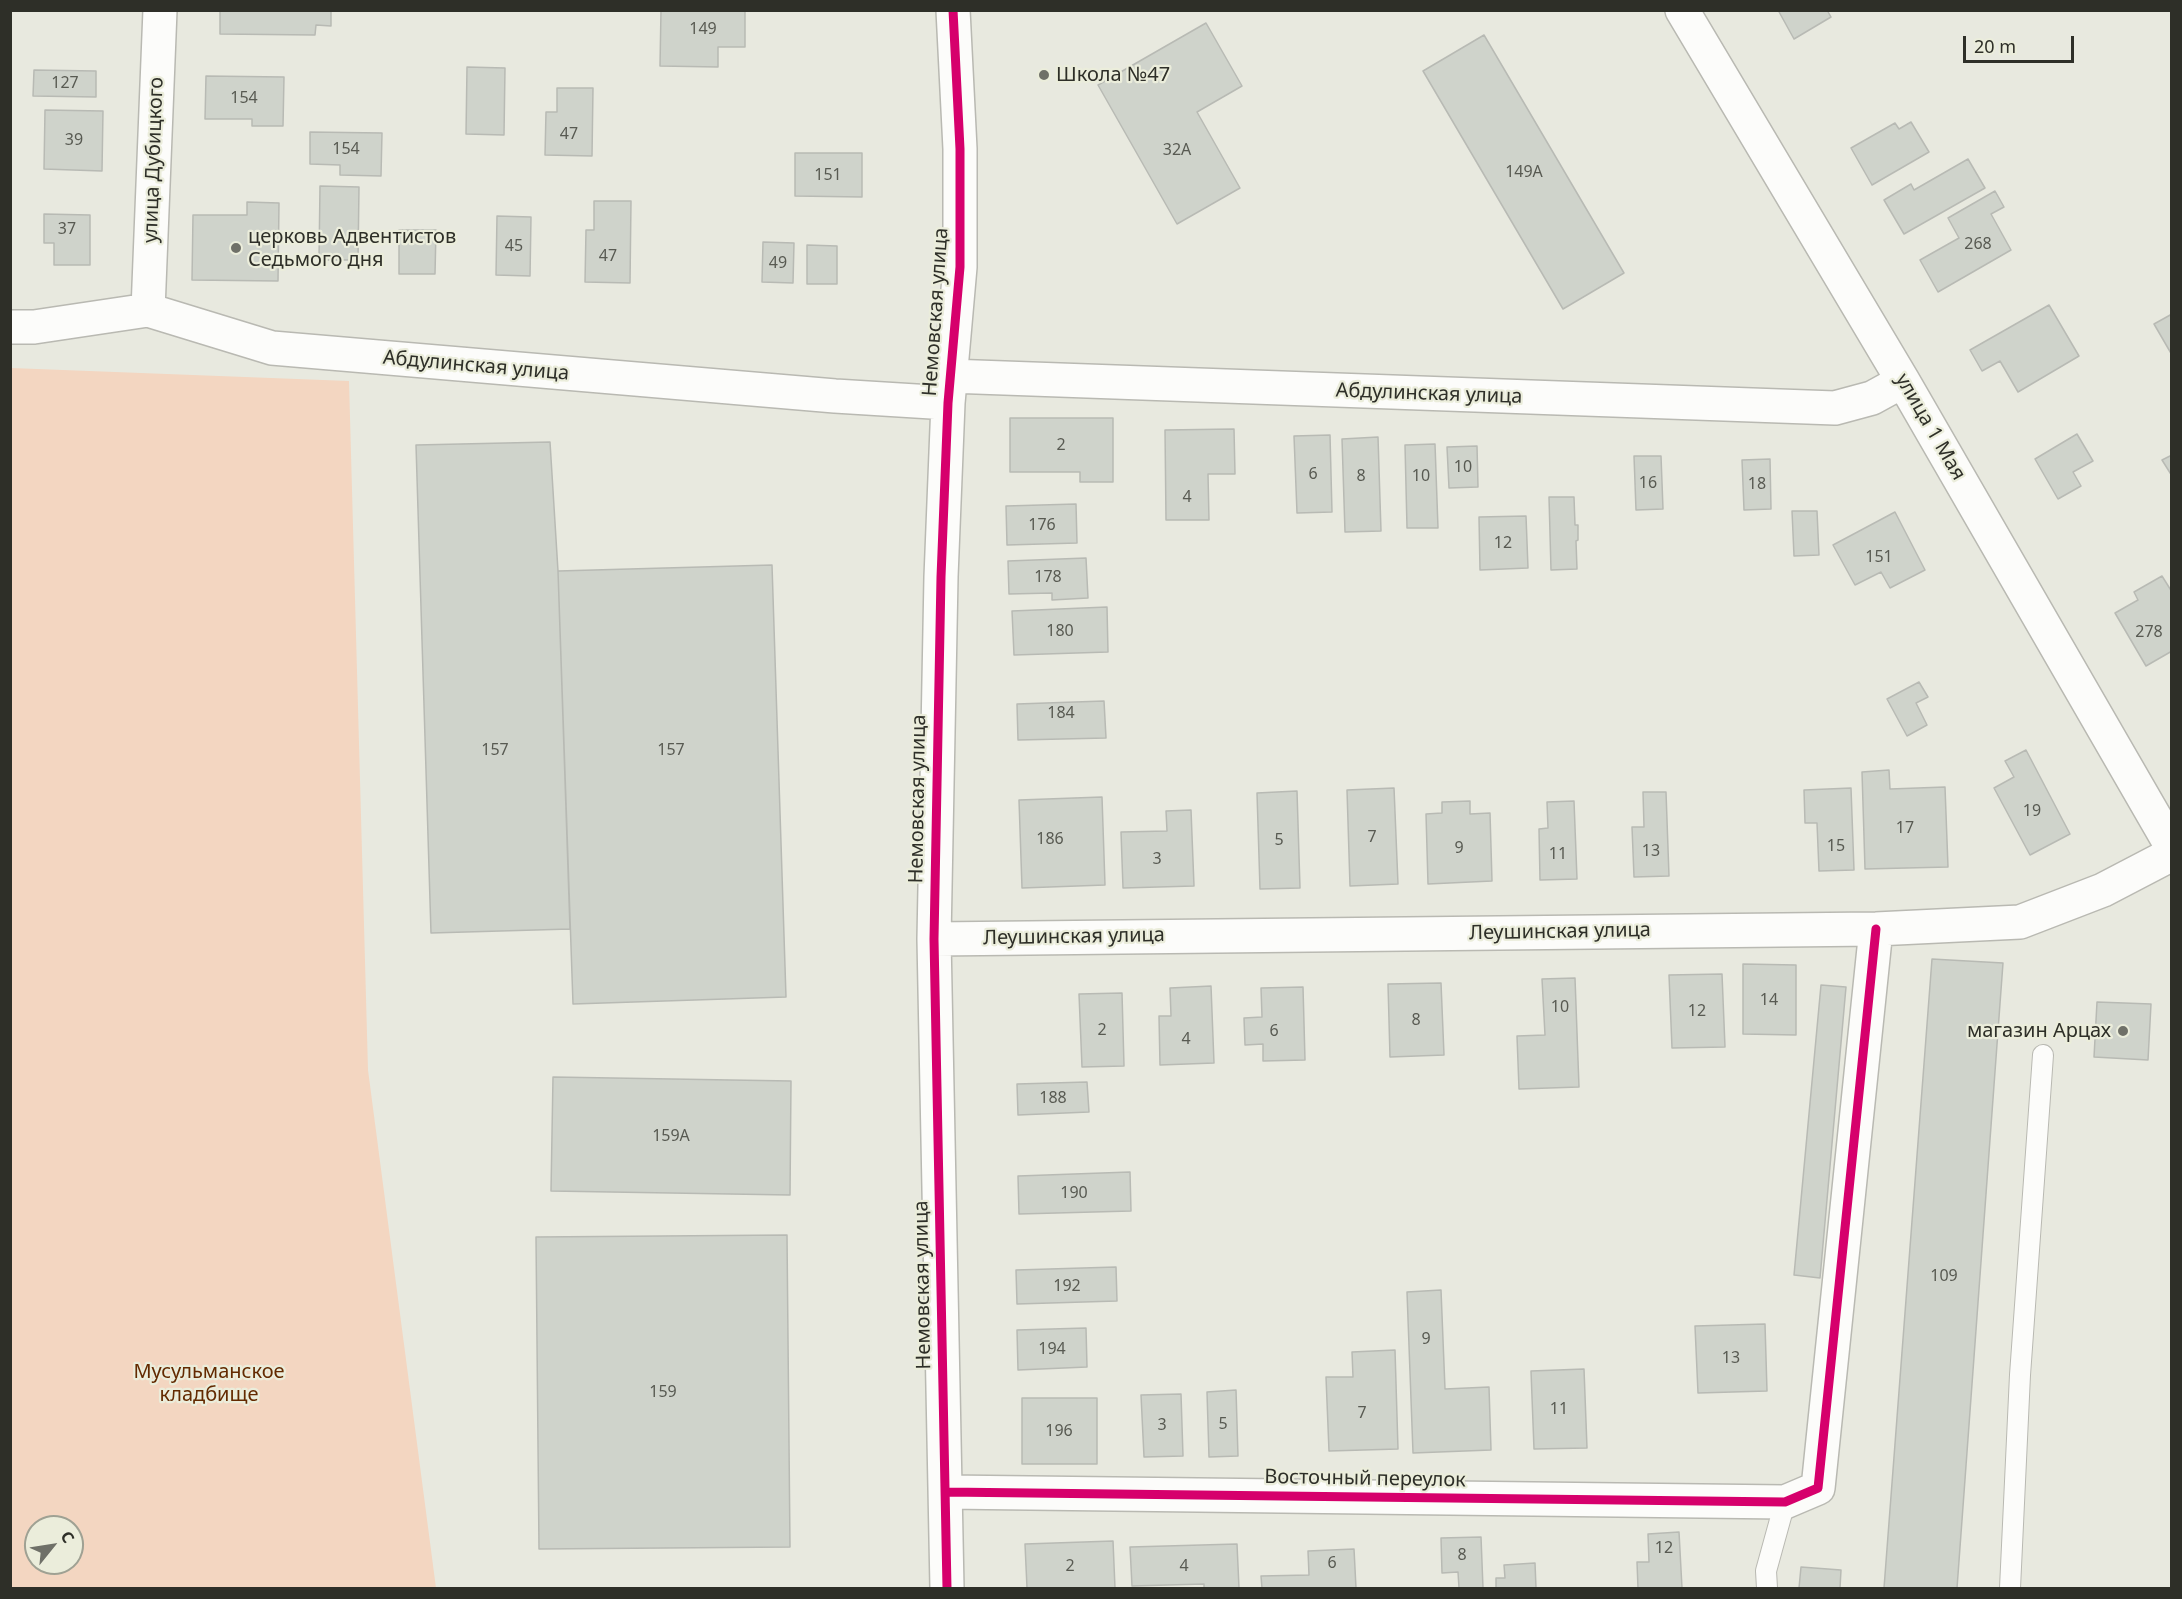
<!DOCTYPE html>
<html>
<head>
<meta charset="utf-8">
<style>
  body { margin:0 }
  #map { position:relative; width:2182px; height:1599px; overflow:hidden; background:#e8e9df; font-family:"Noto Sans",sans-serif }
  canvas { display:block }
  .frame { position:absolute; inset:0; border:12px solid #2e2f28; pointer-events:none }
  .north { position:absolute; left:24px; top:1515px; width:60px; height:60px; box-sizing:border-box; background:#ebeddb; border:2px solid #9fa193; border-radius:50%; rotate:60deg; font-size:16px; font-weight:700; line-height:24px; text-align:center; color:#2e2f28 }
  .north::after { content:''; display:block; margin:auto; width:21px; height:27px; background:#6f7068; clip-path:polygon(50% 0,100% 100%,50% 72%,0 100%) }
  .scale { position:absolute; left:1963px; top:36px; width:111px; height:27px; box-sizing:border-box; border:3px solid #2e2f28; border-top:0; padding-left:8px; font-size:18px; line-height:21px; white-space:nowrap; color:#2e2f28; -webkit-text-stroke:4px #ebeddb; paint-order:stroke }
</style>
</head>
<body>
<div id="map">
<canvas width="2182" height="1599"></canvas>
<div class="frame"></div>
<div class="north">С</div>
<div class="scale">20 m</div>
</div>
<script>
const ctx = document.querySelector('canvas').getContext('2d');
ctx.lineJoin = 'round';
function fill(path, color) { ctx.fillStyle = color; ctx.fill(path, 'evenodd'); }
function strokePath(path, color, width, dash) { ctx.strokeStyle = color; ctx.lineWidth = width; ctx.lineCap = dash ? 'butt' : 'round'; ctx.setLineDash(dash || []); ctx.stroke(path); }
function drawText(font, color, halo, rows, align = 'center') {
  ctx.font = font + ' "Noto Sans",sans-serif'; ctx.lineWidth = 4.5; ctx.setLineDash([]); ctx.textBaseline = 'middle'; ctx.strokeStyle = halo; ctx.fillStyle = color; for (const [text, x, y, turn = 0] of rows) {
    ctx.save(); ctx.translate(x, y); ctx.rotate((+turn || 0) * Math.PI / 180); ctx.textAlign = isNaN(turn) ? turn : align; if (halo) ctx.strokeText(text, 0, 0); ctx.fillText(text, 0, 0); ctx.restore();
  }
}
fill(new Path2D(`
  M11,368L349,381L368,1070L436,1588H11ZM36,1527H72V1563H36Z`), '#f3d6c1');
const building = new Path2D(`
  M220,10H331V26L316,25L315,35L220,34Z
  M661,10H745V47H718V67L660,66Z
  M1778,10H1827L1831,17L1794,39Z
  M1206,23L1242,86L1197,112L1240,188L1177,224L1098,85Z
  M1484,35L1624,273L1563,309L1423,71Z
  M467,67L505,68L504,135L466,134Z
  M34,70L96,71V97L33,96Z
  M206,76L284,77L283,126H252V119H205Z
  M557,88H593L592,156L545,155L546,112H557Z
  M45,110L103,111L102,171L44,169Z
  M1911,122L1929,152L1872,185L1851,148L1895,123L1899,129Z
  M310,132L382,133L381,176L340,175V165L310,164Z
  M795,153H862V197L795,196Z
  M1968,159L1985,188L1904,234L1884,200L1911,184L1914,190Z
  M320,186L359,187L358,260H319Z
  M1995,191L2004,207L1991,214L2011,250L1938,292L1920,260L1959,238L1948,218Z
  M594,201H631L630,283L585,282L586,230H594Z
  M247,202L279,203L278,281L192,280L193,215H247Z
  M44,214L90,215V265H54V243H44Z
  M497,216L531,217L530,276L496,275Z
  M399,230H436L435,274H399Z
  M763,242L794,243L793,283L762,282Z
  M807,245L837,246V284H807Z
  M2049,305L2079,356L2018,392L2000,361L1982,371L1970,350Z
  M2172,314V355L2154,324Z
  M1010,418H1113V482H1080V472H1010Z
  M1234,429L1235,474H1208L1209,520H1166L1165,430Z
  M2077,434L2093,461L2073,472L2081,486L2058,499L2035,459Z
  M1330,435L1332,512L1297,513L1294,436Z
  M1378,437L1381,531L1345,532L1342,439Z
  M550,442L558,571L570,929L431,933L416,445Z
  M1435,444L1438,528H1407L1405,445Z
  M1477,446L1478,487L1449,488L1447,447Z
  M2172,455V476L2162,460Z
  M1634,456H1661L1663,509L1636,510Z
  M1770,459L1771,509L1744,510L1742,460Z
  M1549,497H1574L1575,525H1578V540L1576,541L1577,569L1551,570Z
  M1076,504L1077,543L1007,545L1006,506Z
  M1792,511H1817L1819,555L1794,556Z
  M1895,512L1925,570L1890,588L1881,572L1855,585L1833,545Z
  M1526,516L1528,568L1480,570L1479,517Z
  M1086,558L1088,598L1052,600V593L1009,594L1008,561Z
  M772,565L786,997L573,1004L558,571Z
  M2162,576L2172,592V651L2146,666L2115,613L2138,600L2134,592Z
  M1107,607L1108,652L1014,655L1012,611Z
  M1919,682L1928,697L1916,703L1927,725L1907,736L1887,699Z
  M1104,701L1106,738L1018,740L1017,704Z
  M2026,750L2070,834L2030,855L1994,788L2014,777L2005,761Z
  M1889,770L1890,789L1945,787L1948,867L1865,869L1862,772Z
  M1394,788L1398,884L1350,886L1347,790Z
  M1851,788L1854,870L1819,871L1817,823H1805L1804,790Z
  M1297,791L1300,888L1260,889L1257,793Z
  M1643,792H1666L1669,876L1634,877L1632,827H1644Z
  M1102,797L1105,885L1022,888L1019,800Z
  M1470,801V814L1490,813L1492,881L1428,884L1426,814L1442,813V802Z
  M1574,801L1577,879L1540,880L1539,829L1548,828L1547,802Z
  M1191,810L1194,886L1123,888L1121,832L1167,831L1166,811Z
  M1932,959L2003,963L1957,1588H1884Z
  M1743,964L1796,965V1035L1743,1034Z
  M1722,974L1725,1047L1672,1048L1669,975Z
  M1575,978L1579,1087L1519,1089L1517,1036L1545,1035L1542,979Z
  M1441,983L1444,1055L1390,1057L1388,984Z
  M1821,985L1846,987L1820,1278L1794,1275Z
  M1211,986L1214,1063L1160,1065L1159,1016H1171L1170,988Z
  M1303,987L1305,1060L1263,1061V1044L1245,1045L1244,1018L1262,1017L1261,988Z
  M1122,993L1124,1066L1082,1067L1079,994Z
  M2097,1002L2151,1004L2148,1060L2094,1057Z
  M553,1077L791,1081L790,1195L551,1191Z
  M1087,1082L1089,1112L1018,1115L1017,1084Z
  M1130,1172L1131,1211L1019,1214L1018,1176Z
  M787,1235L790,1547L539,1549L536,1237Z
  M1116,1267L1117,1301L1017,1304L1016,1270Z
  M1441,1290L1445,1389L1489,1387L1491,1450L1413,1453L1407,1292Z
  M1765,1324L1767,1391L1698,1393L1695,1326Z
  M1086,1328L1087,1367L1018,1370L1017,1330Z
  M1395,1350L1398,1449L1329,1451L1326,1377H1353L1352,1352Z
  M1584,1369L1587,1448L1534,1449L1531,1371Z
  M1236,1390L1238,1456L1209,1457L1207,1392Z
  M1181,1394L1183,1456L1144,1457L1141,1395Z
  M1022,1398H1097V1464H1022Z
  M1679,1532L1682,1588H1638L1637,1562H1649L1648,1534Z
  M1481,1537L1483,1588H1459L1458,1572L1442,1573L1441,1538Z
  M1113,1541L1115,1588H1027L1025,1544Z
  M1237,1544L1239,1588H1204V1584L1132,1586L1130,1547Z
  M1354,1549L1356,1588H1262L1261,1576L1309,1575L1308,1551Z
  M1535,1563L1536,1588H1496V1578H1505L1504,1565Z
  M1801,1567L1841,1570L1840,1588H1799Z`);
fill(building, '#cfd3cb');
strokePath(building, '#b8bab4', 1.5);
const service = new Path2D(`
  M1767,1588L1766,1571L1785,1502
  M2010,1588L2020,1375L2043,1055`);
const minor = new Path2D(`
  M1682,10L1903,381L2172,847
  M148,310L160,10
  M10,327H34L148,310L272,348L835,396L948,403
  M949,376L1835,408L1872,398L1903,381
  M934,939L1876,929L2020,922L2103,890L2172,854
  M946,1492L1785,1502L1818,1488L1876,929
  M947,1588L934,939L941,577L948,403L960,267V149L953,10`);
strokePath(service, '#b9b9b2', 22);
strokePath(minor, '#b9b9b2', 36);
strokePath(service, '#fcfcfa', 20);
strokePath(minor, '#fcfcfa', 33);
strokePath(new Path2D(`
  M946,1492L1785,1502L1818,1488L1876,929
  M947,1588L934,939L941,577L948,403L960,267V149L953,10`), '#d6006c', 9);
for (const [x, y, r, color] of [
  [1044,75,6,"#6f7068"],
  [236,248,6,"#6f7068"],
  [2123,1031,6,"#6f7068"]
]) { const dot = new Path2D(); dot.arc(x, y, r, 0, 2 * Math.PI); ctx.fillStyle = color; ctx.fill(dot); strokePath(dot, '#ebeddb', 2); }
drawText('16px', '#585a52', null, [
  ["149",703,29],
  ["127",65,83],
  ["154",244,98],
  ["47",569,134],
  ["39",74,140],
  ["154",346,149],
  ["32А",1177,150],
  ["149А",1524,172],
  ["151",828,175],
  ["37",67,229],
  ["268",1978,244],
  ["45",514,246],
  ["47",608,256],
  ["49",778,263],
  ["2",1061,445],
  ["10",1463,467],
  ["6",1313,474],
  ["8",1361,476],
  ["10",1421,476],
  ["16",1648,483],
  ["18",1757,484],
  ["4",1187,497],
  ["176",1042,525],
  ["12",1503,543],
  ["151",1879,557],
  ["178",1048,577],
  ["180",1060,631],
  ["278",2149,632],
  ["184",1061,713],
  ["157",495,750],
  ["157",671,750],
  ["19",2032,811],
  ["17",1905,828],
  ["7",1372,837],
  ["186",1050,839],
  ["5",1279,840],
  ["15",1836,846],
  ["9",1459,848],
  ["13",1651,851],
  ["11",1558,854],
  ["3",1157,859],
  ["14",1769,1000],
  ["10",1560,1007],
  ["12",1697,1011],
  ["8",1416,1020],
  ["2",1102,1030],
  ["6",1274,1031],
  ["4",1186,1039],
  ["188",1053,1098],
  ["159А",671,1136],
  ["190",1074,1193],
  ["109",1944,1276],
  ["192",1067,1286],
  ["9",1426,1339],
  ["194",1052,1349],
  ["13",1731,1358],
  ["159",663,1392],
  ["11",1559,1409],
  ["7",1362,1413],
  ["5",1223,1424],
  ["3",1162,1425],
  ["196",1059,1431],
  ["12",1664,1548],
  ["8",1462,1555],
  ["6",1332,1563],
  ["2",1070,1566],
  ["4",1184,1566]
]);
drawText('20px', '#2e2f28', '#ebeddb', [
  ["Школа №47",1056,75],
  ["церковь Адвентистов",248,237],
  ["Седьмого дня",248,260],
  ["магазин Арцах",2111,1031,"right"]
], 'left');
drawText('20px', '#2e2f28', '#ebeddb', [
  ["улица Дубицкого",154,160,-88],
  ["Немовская улица",936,312,-86],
  ["Абдулинская улица",476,366,5],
  ["Абдулинская улица",1429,394,2],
  ["улица 1 Мая",1930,427,60],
  ["Немовская улица",918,799,-89],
  ["Леушинская улица",1560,932,-1],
  ["Леушинская улица",1074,937,-1],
  ["Немовская улица",923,1285,-91],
  ["Восточный переулок",1365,1479,1]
]);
drawText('20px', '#632a00', '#ebeddb', [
  ["Мусульманское",209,1372],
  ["кладбище",209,1395]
]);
</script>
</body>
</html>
